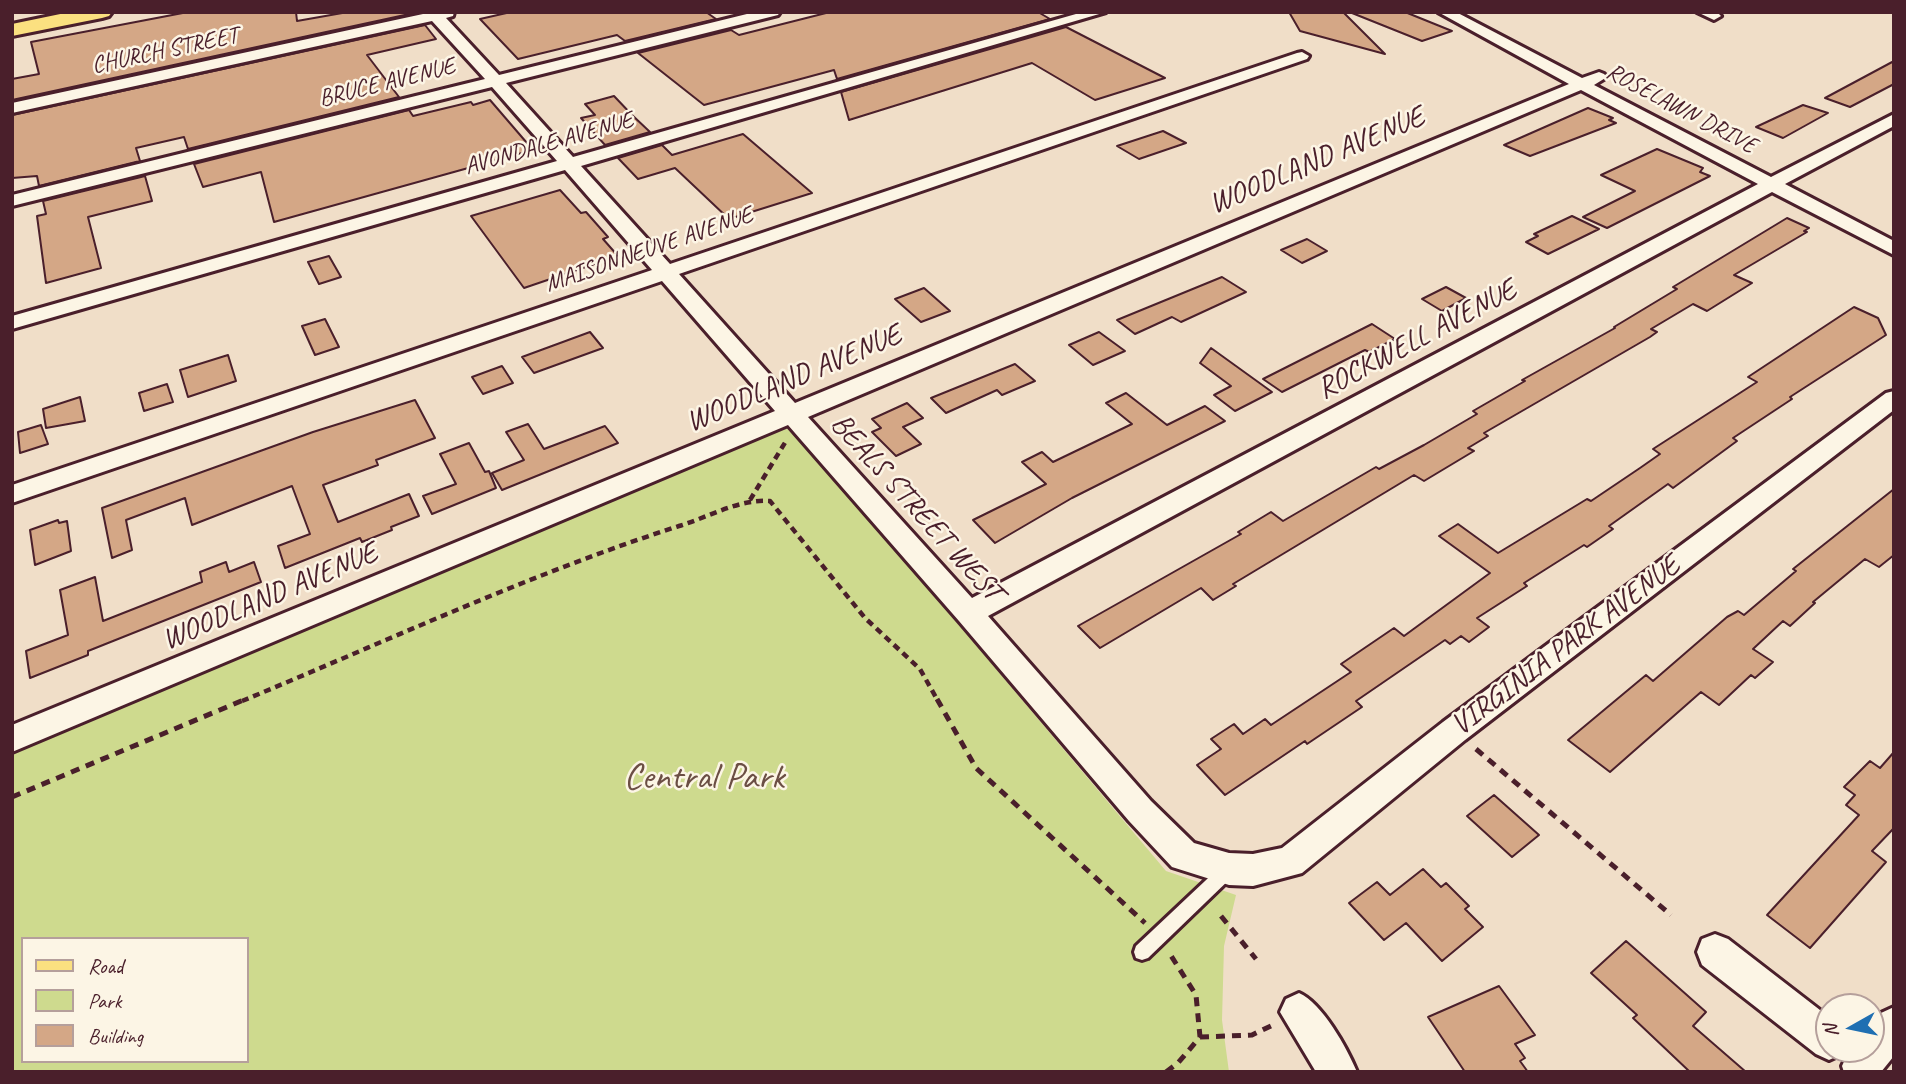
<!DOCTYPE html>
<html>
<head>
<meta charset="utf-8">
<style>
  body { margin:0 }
  #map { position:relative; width:1906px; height:1084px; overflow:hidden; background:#f0dec8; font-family:Caveat,sans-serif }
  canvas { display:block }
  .frame { position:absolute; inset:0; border:14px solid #4a1f2b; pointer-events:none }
  .legend { position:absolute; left:21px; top:937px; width:228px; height:126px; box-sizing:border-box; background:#fcf5e5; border:2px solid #b59f9b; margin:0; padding:9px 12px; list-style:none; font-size:21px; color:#4a1f2b }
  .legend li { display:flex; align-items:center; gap:14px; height:35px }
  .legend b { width:35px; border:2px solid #b59f9b }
  .north { position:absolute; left:1815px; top:993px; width:70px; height:70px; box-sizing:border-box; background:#fcf5e5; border:2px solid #b59f9b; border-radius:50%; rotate:261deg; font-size:19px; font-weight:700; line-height:28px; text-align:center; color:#4a1f2b }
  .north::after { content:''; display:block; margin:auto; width:24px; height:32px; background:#1f6fb2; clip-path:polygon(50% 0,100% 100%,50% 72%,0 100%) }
</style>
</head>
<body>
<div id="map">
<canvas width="1906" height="1084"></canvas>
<div class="frame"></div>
<ul class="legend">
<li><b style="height:9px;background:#fbe080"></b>Road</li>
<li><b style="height:19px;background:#ceda8e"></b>Park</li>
<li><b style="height:19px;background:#d4a786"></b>Building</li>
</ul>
<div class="north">N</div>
</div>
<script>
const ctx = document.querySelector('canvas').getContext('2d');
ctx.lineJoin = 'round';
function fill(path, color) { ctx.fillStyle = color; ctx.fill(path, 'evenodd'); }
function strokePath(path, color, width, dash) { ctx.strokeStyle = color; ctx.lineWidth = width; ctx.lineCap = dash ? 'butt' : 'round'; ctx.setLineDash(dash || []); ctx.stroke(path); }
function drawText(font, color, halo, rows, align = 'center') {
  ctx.font = font + ' Caveat,sans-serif'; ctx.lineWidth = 5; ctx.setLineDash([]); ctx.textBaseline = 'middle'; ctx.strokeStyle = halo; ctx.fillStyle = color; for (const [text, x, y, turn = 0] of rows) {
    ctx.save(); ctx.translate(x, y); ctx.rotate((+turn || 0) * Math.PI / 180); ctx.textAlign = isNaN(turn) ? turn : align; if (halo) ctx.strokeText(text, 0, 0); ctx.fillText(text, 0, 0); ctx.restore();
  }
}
fill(new Path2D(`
  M785,429L795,430L1166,871L1236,895L1224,946L1222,1020L1229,1072H12V751L765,435ZM23,939H247V1061H23Z`), '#ceda8e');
const building = new Path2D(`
  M188,12H296L297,21L348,12L414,13L12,100V79L39,74L31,42Z
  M511,12H706L716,19L625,41L617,35L518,59L480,19Z
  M830,12H1038L1050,19L837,79L834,70L704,105L638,53L731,30L739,35Z
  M1289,12H1343L1385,54L1300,31Z
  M1405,12L1452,31L1422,41L1352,13Z
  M425,25L436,39L367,55L399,97L188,149L184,137L136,148L140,161L39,186L37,176L12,178V115Z
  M1066,27L1165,78L1095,100L1032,63L849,120L841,92Z
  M1894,61V84L1850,107L1825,98Z
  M614,96L632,115L650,132L605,145L581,118L595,115L585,104Z
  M490,100L533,150L274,222L261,172L203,187L194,164L409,110L413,116L471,102L473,105Z
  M1803,105L1828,113L1783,138L1756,127Z
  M1588,108L1613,118L1609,120L1616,123L1530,156L1504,145Z
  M1163,131L1186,143L1139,159L1117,146Z
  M743,134L812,193L729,219L675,168L638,179L618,158L662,145L672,155Z
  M1657,149L1703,168L1700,172L1710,176L1607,228L1583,217L1635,191L1601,175Z
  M145,176L152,201L88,217L101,268L46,283L37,216L46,214L43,201Z
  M560,190L581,213L586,212L608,237L603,239L618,256L524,288L471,216Z
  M1572,216L1599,229L1548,254L1526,242L1538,236L1534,234Z
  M1787,218L1809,228L1804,231L1807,232L1734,275L1752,283L1707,311L1693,304L1651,329L1657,332L1650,337L1484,433L1488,436L1468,448L1474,451L1424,481L1414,475L1233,584L1236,586L1213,600L1201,588L1100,648L1078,626L1241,534L1238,532L1271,512L1283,521L1376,467L1379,469L1424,445L1477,414L1473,411L1525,381L1522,380L1615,328L1614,327L1677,289L1673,287Z
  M1307,239L1327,251L1302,263L1281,250Z
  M329,256L341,277L319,284L308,262Z
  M1222,277L1246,292L1181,322L1172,317L1135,334L1117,320Z
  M1446,287L1466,298L1442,311L1422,299Z
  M924,288L950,311L921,322L895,299Z
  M1854,307L1878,318L1886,335L1790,397L1792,399L1733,438L1737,441L1673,488L1668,484L1609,526L1613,529L1587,547L1584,545L1524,583L1527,586L1477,618L1489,627L1469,642L1461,636L1450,644L1445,640L1356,701L1362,707L1307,744L1305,741L1225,795L1197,765L1221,749L1211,739L1234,724L1243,734L1265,719L1271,725L1351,672L1341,664L1394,628L1404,636L1490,573L1439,536L1458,524L1498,553L1587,499L1591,501L1640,468L1660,454L1653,449L1757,382L1748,377Z
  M325,319L339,347L315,355L302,326Z
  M1372,324L1395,339L1369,352L1365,350L1282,392L1263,379Z
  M590,332L603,348L534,373L522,357Z
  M1099,332L1125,351L1093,365L1069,345Z
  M1211,348L1272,392L1235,411L1214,395L1231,386L1200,363Z
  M228,355L236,381L188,397L180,370Z
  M1015,364L1035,381L1002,395L997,390L946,413L931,398Z
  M502,366L513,383L483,394L472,377Z
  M167,384L173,402L144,411L139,393Z
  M1126,393L1167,425L1205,406L1225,421L1072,498L995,543L973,520L1046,484L1022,462L1042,452L1053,462L1132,424L1106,403Z
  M80,397L85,421L46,428L43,409Z
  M415,400L435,438L376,460L378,465L323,485L338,522L409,494L419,516L391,527L392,530L362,542L360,538L285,568L278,546L310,534L292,486L192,525L185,498L126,520L132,550L112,558L102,508L313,432Z
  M907,403L923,418L903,427L921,444L896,456L872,432L881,428L872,419Z
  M528,424L544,449L605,426L618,443L502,490L492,473L524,460L506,432Z
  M41,425L48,444L20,453L18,432Z
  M469,443L485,472L489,471L496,488L432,514L423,496L456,484L440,454Z
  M1894,489V555L1879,567L1865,559L1813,602L1815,603L1790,626L1783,621L1753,649L1773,662L1755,678L1751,675L1719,705L1701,692L1610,772L1568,740L1646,675L1653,681L1727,617L1738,611L1744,615L1796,571L1793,569Z
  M58,520L59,523L67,521L71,551L35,565L30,530Z
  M226,562L229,572L254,562L261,582L88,651V655L30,678L26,651L68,635L60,590L95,577L103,621L202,582L200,572Z
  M1894,752V828L1872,851L1886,862L1810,948L1767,915L1859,815L1846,805L1855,795L1844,787L1870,761L1880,768Z
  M1494,795L1539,835L1512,857L1467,816Z
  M1423,869L1441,887L1446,883L1469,906L1465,909L1483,927L1442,961L1406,923L1384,940L1349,903L1377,882L1390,895Z
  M1626,941L1706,1012L1693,1026L1746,1072H1690L1633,1018L1637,1015L1591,973Z
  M1499,986L1535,1035L1515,1044L1525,1058L1520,1061L1528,1072H1465L1428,1017Z`);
fill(building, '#d4a786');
strokePath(building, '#4a1f2b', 2);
const service = new Path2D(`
  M1228,863L1234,865L1236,870L1234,875L1148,958L1142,960L1136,958L1134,952L1136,946L1222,865Z`);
const minor = new Path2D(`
  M422,12H454L453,16L446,18L499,75L755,12H780L778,15L506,83L573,157L1083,12H1106L581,166L670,264L1297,53L1302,52L1309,56L1307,59L679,274L795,403L1569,84L1438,12H1456L1582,78L1599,72L1604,74L1607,77L1594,85L1771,177L1894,114V126L1785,184L1894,241V255L1772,192L988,616L1151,801L1194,843L1229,853L1253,854L1282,848L1443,722L1886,393L1894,391V410L1465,740L1302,873L1253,886L1229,885L1172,867L1129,821L959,621L788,425L12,752V725L775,411L662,281L12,503V485L652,270L565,170L12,329V316L557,161L492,87L12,206V195L485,79L432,21L12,113V103L423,14ZM1581,90L1758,184L972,598L808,417Z
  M1697,12H1717L1721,16L1714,20Z
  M1715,934L1728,939L1829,1017V1049H1845L1842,1054L1829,1060L1816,1054L1702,965L1697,952L1702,939Z
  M1299,993C1322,1003 1347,1048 1357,1072H1316L1280,1012L1286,999Z
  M1894,1007V1056L1881,1072H1844L1842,1066L1850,1049H1871V1024L1881,1013Z`);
const primary = new Path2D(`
  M70,12H112L109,16L102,18L12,36V24Z`);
strokePath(service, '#4a1f2b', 6);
strokePath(minor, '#4a1f2b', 6);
strokePath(primary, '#4a1f2b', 6);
strokePath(new Path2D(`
  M750,500L786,441
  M242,701C387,641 530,574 679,526C709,517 738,499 770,501L865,618L920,669L938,701`), '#4a1f2b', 4.5, [7, 5]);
strokePath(new Path2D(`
  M937,699L976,768L1145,923
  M1476,749L1671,915
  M12,797L246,699
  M1221,916L1256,959
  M1200,1037L1252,1035L1273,1025
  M1166,1072L1178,1063L1200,1037L1196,995L1168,951`), '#4a1f2b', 5, [9, 7]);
fill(service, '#fcf5e5');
fill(minor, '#fcf5e5');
fill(primary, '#fbe080');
drawText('24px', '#4a1f2b', '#fcf5e5', [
  ["CHURCH STREET",165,51,-12],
  ["BRUCE AVENUE",387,83,-14],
  ["ROSELAWN DRIVE",1681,109,28],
  ["AVONDALE AVENUE",549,144,-16],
  ["MAISONNEUVE AVENUE",649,250,-19]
]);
drawText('30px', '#4a1f2b', '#fcf5e5', [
  ["WOODLAND AVENUE",1317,161,-23],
  ["ROCKWELL AVENUE",1417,340,-28],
  ["WOODLAND AVENUE",794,379,-23],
  ["BEALS STREET WEST",916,508,48],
  ["WOODLAND AVENUE",270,597,-23],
  ["VIRGINIA PARK AVENUE",1566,646,-37]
]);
drawText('37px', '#6b4e44', '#fcf5e5', [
  ["Central Park",704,778]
]);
</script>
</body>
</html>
